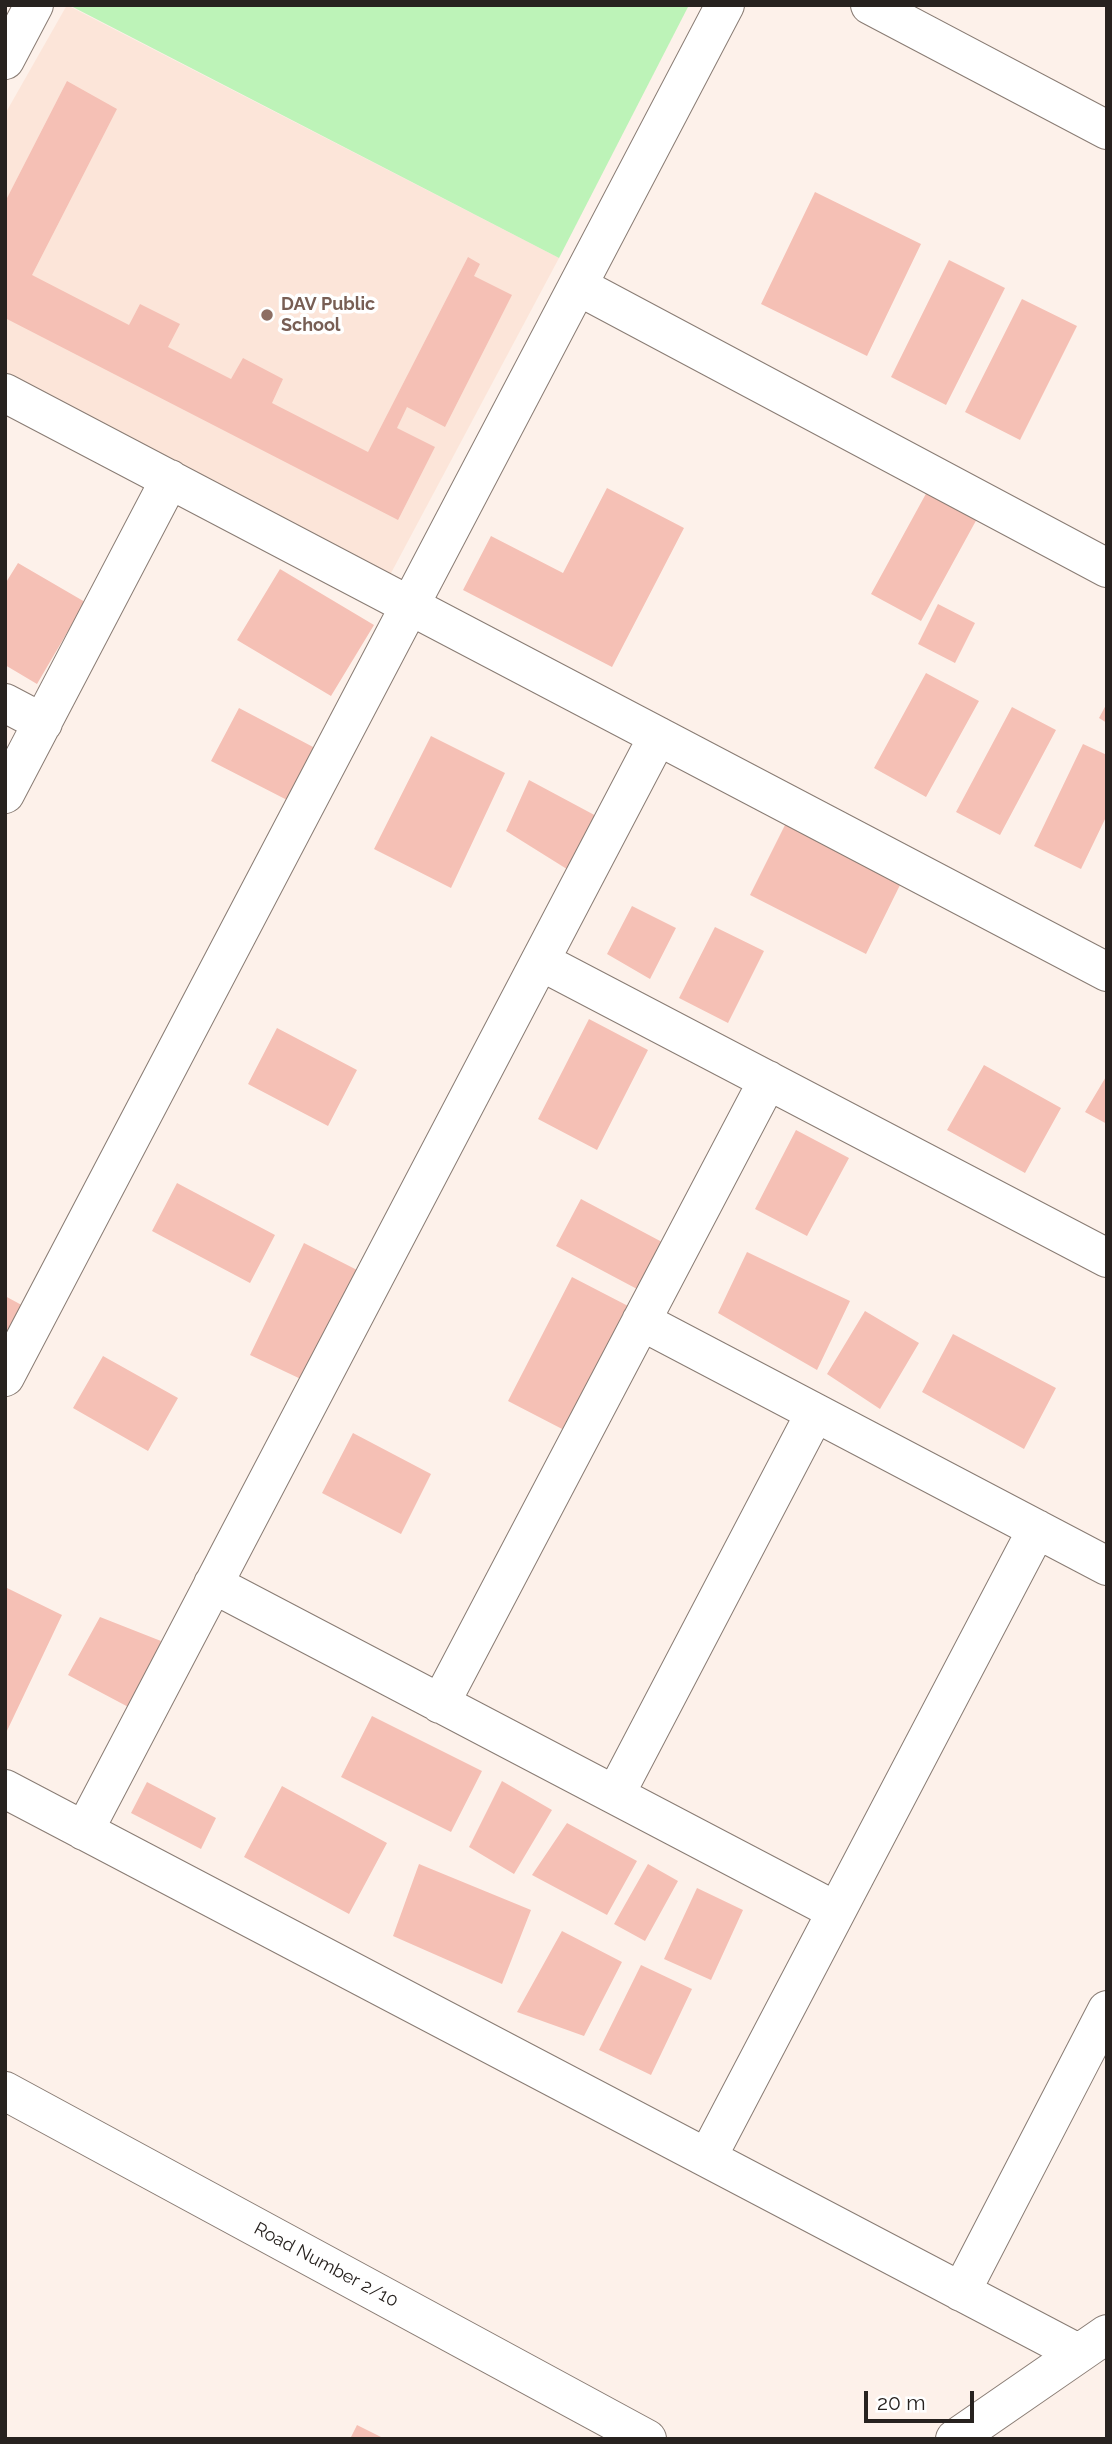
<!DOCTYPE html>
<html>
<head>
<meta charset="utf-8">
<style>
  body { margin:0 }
  #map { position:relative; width:1112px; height:2444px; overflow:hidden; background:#fdf1ea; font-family:Raleway,sans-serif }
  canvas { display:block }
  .frame { position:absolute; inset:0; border:7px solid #27221f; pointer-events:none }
  .scale { position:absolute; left:864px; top:2391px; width:110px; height:32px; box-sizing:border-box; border:4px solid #27221f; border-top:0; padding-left:9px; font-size:21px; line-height:24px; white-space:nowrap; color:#27221f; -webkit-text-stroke:5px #fff; paint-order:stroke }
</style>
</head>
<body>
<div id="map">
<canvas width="1112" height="2444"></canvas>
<div class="frame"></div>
<div class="scale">20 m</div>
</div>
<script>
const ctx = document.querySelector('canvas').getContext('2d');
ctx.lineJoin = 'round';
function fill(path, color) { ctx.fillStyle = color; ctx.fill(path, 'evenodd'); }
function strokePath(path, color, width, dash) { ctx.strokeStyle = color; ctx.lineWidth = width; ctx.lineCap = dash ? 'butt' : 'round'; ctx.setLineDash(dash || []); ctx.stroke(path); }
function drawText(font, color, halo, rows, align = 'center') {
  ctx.font = font + ' Raleway,sans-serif'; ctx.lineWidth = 7; ctx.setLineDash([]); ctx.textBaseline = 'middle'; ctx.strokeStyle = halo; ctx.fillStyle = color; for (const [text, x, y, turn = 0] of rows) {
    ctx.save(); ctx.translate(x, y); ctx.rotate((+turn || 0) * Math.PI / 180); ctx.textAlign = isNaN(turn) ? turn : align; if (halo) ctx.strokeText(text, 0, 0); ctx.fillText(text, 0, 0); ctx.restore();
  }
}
fill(new Path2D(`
  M67,5L559,258L390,575L5,372V114Z`), '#fce5d9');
fill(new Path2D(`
  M69,5H689L559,258Z`), '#bdf3b8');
fill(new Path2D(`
  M67,81L117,109L32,275L129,325L140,304L180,324L168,347L231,379L243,358L283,379L272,403L368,452L468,257L480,264L474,276L512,295L445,427L407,407L397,428L435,447L398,520L5,318V202Z
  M815,192L921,244L867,356L761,304Z
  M949,260L1005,288L946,405L891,377Z
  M1022,299L1077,326L1020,440L965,412Z
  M607,488L684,528L612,667L463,590L491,536L563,573Z
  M928,490L978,517L921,621L871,594Z
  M18,563L85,602L37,684L5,665V584Z
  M280,569L374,625L331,696L237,640Z
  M938,604L975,623L955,663L918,644Z
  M926,673L979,701L926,797L874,768Z
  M1107,703V723L1099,718Z
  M1012,707L1056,730L1000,835L956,812Z
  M239,708L315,748L289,801L211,761Z
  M431,736L505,773L451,888L374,849Z
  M1083,744L1107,755V815L1081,869L1034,846Z
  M529,780L600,818L570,871L506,831Z
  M786,823L901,883L866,954L750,895Z
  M632,906L676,928L650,979L607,954Z
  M715,927L764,951L728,1023L679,998Z
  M589,1019L648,1050L597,1150L538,1119Z
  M277,1028L357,1070L328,1126L248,1084Z
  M984,1065L1061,1108L1025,1173L947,1130Z
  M1107,1075V1124L1085,1112Z
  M796,1130L849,1158L807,1236L755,1209Z
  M177,1183L275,1235L250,1283L152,1231Z
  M581,1199L662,1242L637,1289L556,1246Z
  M304,1243L359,1271L305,1381L250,1355Z
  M747,1252L850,1301L817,1370L718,1313Z
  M572,1277L630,1307L566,1431L508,1401Z
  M5,1296L29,1309L5,1351Z
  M865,1311L919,1343L880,1409L827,1374Z
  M953,1334L1056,1388L1024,1449L922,1392Z
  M103,1356L178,1398L148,1451L73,1408Z
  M353,1433L431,1474L401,1534L322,1493Z
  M5,1587L62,1615L5,1735Z
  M100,1617L161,1641L134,1710L68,1675Z
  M372,1716L482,1771L451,1832L341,1777Z
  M502,1781L552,1810L514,1874L469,1847Z
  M147,1782L216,1818L201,1849L131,1813Z
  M282,1786L387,1843L349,1914L244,1857Z
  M567,1823L637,1861L607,1915L532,1875Z
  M419,1864L531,1910L502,1984L393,1936Z
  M648,1864L678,1881L645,1941L614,1924Z
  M697,1888L743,1910L711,1980L664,1959Z
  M562,1931L622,1962L584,2036L517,2012Z
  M641,1965L692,1989L651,2075L599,2050Z
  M357,2425L385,2439H350Z`), '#f5c0b5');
const minor = new Path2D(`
  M870,5L1107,130
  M5,60L34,5
  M578,286L1107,568
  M5,393L1107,972
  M5,703L43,723
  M5,794L170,479
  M540,961L1107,1258
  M641,1321L1107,1566
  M5,1377L725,5
  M213,1584L836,1911
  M440,1704L768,1080
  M5,1789L1078,2353
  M615,1795L815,1413
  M84,1831L658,736
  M5,2091L647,2439
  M707,2158L1037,1529
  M961,2292L1107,2010
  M955,2439L1107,2334`);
strokePath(minor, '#897c74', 40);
strokePath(minor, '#fff', 38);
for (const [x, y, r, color] of [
  [267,315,7,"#8d6e63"]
]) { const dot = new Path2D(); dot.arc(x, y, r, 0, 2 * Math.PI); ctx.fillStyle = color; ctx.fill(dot); strokePath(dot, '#fff', 2.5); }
drawText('bold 18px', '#785e54', '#fff', [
  ["DAV Public",281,305],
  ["School",281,326]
], 'left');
drawText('18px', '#27221f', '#fff', [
  ["Road Number 2/10",326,2265,28]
]);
</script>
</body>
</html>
